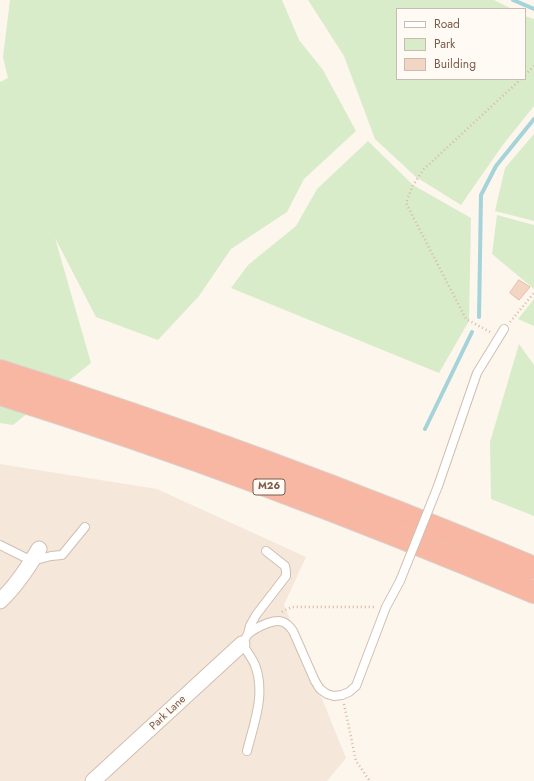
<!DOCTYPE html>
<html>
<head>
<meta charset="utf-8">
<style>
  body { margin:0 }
  #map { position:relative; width:534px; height:781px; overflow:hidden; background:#fdf6ec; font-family:Jost,sans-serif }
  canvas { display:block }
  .legend { position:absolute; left:396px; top:8px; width:130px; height:72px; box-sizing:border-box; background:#fffaf3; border:1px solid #cabbb1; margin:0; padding:5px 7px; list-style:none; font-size:12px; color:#7a5c4d }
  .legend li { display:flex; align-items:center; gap:8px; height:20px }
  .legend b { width:20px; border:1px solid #cabbb1 }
</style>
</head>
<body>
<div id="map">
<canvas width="534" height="781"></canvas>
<ul class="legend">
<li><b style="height:5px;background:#fff"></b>Road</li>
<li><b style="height:11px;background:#d8ecc9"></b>Park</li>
<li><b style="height:11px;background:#f3d5c3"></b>Building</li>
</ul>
</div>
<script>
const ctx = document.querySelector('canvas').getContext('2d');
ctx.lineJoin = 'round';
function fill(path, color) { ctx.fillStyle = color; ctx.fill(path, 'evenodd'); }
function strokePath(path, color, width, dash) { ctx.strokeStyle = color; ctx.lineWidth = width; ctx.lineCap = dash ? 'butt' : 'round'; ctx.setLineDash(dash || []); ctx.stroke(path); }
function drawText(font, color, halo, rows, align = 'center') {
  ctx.font = font + ' Jost,sans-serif'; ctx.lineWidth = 4; ctx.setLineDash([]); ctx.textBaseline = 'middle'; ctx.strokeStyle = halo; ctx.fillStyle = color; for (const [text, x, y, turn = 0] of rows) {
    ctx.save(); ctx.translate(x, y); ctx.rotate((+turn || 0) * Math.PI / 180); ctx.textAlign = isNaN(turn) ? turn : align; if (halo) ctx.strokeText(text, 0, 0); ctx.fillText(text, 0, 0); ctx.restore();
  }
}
fill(new Path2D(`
  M0,464L157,489L306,557L284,605L346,758L327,781H0Z`), '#f5e8da');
fill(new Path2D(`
  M10,0H282L299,40L323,70L356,131L304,179L287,212L231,249L199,296L158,340L96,317L55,238L91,363L13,425L0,423V82L8,78L3,57Z
  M308,0H494L512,9H397V79H525V16L534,19V106L502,146L461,205L416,177L375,139L344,56Z
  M534,134V221L495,211L505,168Z
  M368,141L413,185L471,218L469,321L439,373L231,288L248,265L296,226L317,189Z
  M497,215L534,225V289L492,254Z
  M534,299V326L518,319Z
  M519,344L534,365V516L491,499L490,442Z`), '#d8ecc9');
strokePath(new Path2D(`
  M513,0L534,9
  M479,317L481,195L496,166L534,119
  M425,429L472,332`), '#a5d3da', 4);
const building = new Path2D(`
  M519,280L530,287L519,300L510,293Z`);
fill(building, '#f3d5c3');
strokePath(building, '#e6bba3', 1);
const service = new Path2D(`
  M438,486L477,373L504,329
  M0,545L32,561L51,556L62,555L85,527
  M248,634C254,629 260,626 268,623C280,619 286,621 293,631L315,681L320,689L327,694L334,696L342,695L349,692L356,686L386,607L400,581
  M247,751C254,723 266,694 255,665C252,658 246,650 242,644L248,634L250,626L256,615L286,576V571L285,566L266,551`);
const minor = new Path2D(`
  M0,601C16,586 28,568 39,549
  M93,781L242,644`);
const motorway = new Path2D(`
  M0,371C181,428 359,494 534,568
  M0,394C181,451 359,518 534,592`);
strokePath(service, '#d1beb0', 10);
strokePath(minor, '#d1beb0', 17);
strokePath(motorway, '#dad1cd', 24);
strokePath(new Path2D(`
  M525,75L534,66
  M510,322L534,293
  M490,332L466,319L406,203L413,185L424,169L521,79
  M282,612L283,611L292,607H376
  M344,704L356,761L367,777L370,781`), '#d9b8a5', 2.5, [1, 3]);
strokePath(service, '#fff', 8);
strokePath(minor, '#fff', 15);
strokePath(motorway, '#f7b7a3', 22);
const serviceBridge = new Path2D(`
  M400,581L438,486`);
strokePath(serviceBridge, '#d1beb0', 10, []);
strokePath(serviceBridge, '#fff', 8);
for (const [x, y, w] of [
  [269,487,32]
]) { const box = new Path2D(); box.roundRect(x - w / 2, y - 8, w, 16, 3); ctx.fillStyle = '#fffaf3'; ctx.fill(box); strokePath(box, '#7a5c4d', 1); }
drawText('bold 10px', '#7a5c4d', null, [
  ["M26",269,487]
]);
drawText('11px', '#7a5c4d', '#fffaf3', [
  ["Park Lane",168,713,-43]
]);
</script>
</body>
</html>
